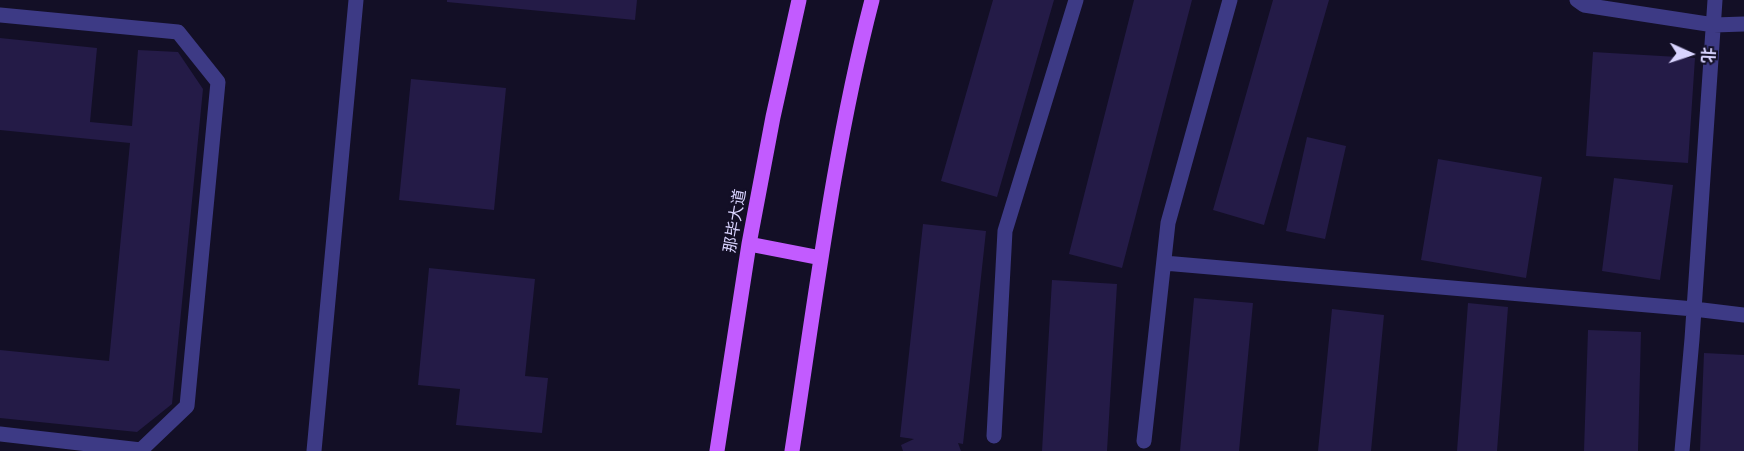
<!DOCTYPE html>
<html>
<head>
<meta charset="utf-8">
<style>
  body { margin:0 }
  #map { position:relative; width:1744px; height:451px; overflow:hidden; background:#130f26; font-family:"Golos Text","Noto Sans SC",sans-serif }
  canvas { display:block }
  .north { position:absolute; left:1660px; top:24px; width:60px; height:60px; -webkit-text-stroke:4px #130f26; paint-order:stroke; rotate:93deg; font-size:16px; font-weight:700; line-height:24px; text-align:center; color:#d9d4ff }
  .north::after { content:''; display:block; margin:auto; width:21px; height:27px; background:#d9d4ff; clip-path:polygon(50% 0,100% 100%,50% 72%,0 100%) }
</style>
</head>
<body>
<div id="map">
<canvas width="1744" height="451"></canvas>
<div class="north">北</div>
</div>
<script>
const ctx = document.querySelector('canvas').getContext('2d');
ctx.lineJoin = 'round';
function fill(path, color) { ctx.fillStyle = color; ctx.fill(path, 'evenodd'); }
function strokePath(path, color, width, dash) { ctx.strokeStyle = color; ctx.lineWidth = width; ctx.lineCap = dash ? 'butt' : 'round'; ctx.setLineDash(dash || []); ctx.stroke(path); }
function drawText(font, color, halo, rows, align = 'center') {
  ctx.font = font + ' "Golos Text","Noto Sans SC",sans-serif'; ctx.lineWidth = 5; ctx.setLineDash([]); ctx.textBaseline = 'middle'; ctx.strokeStyle = halo; ctx.fillStyle = color; for (const [text, x, y, turn = 0] of rows) {
    ctx.save(); ctx.translate(x, y); ctx.rotate((+turn || 0) * Math.PI / 180); ctx.textAlign = isNaN(turn) ? turn : align; if (halo) ctx.strokeText(text, 0, 0); ctx.fillText(text, 0, 0); ctx.restore();
  }
}
fill(new Path2D(`
  M447,0H637L635,20L447,2Z
  M993,0H1054L997,197L941,181Z
  M1134,0H1192L1122,268L1069,254Z
  M1273,0H1329L1264,225L1213,210Z
  M0,38L97,48L90,122L132,126L138,50L178,52L203,89L172,404L137,432L0,418V350L109,361L130,143L0,130Z
  M1593,52L1695,58L1688,163L1586,156Z
  M411,79L506,88L494,210L399,200Z
  M1307,137L1346,146L1325,239L1286,231Z
  M1438,159L1542,177L1526,278L1421,260Z
  M1614,178L1673,185L1660,280L1602,271Z
  M923,224L986,231L963,444L958,443L961,451H903L901,445L914,439L900,437Z
  M429,268L535,279L525,376L548,378L542,433L456,425L460,389L418,385Z
  M1052,280L1117,284L1107,451H1042Z
  M1194,298L1253,303L1239,451H1180Z
  M1468,303L1508,307L1497,451H1457Z
  M1332,309L1384,315L1371,451H1318Z
  M1588,330L1641,332L1638,451H1584Z
  M1704,353L1744,355V451H1700Z`), '#241b47');
strokePath(new Path2D(`
  M1577,0L1584,5L1714,25L1744,24
  M0,15L178,32L218,82L187,406L141,450L0,434
  M1164,263L1694,309L1744,315
  M994,436L1005,231L1076,0
  M1144,441L1168,223L1230,0
  M314,451L356,0
  M1682,451L1692,339L1715,0`), '#3d3a85', 15);
strokePath(new Path2D(`
  M749,244L821,258
  M717,451L749,244L773,117L799,0
  M792,451C815,302 834,146 872,0`), '#c25bff', 15);
drawText('16px', '#d9d4ff', '#130f26', [
  ["那毕大道",735,221,-80]
]);
</script>
</body>
</html>
